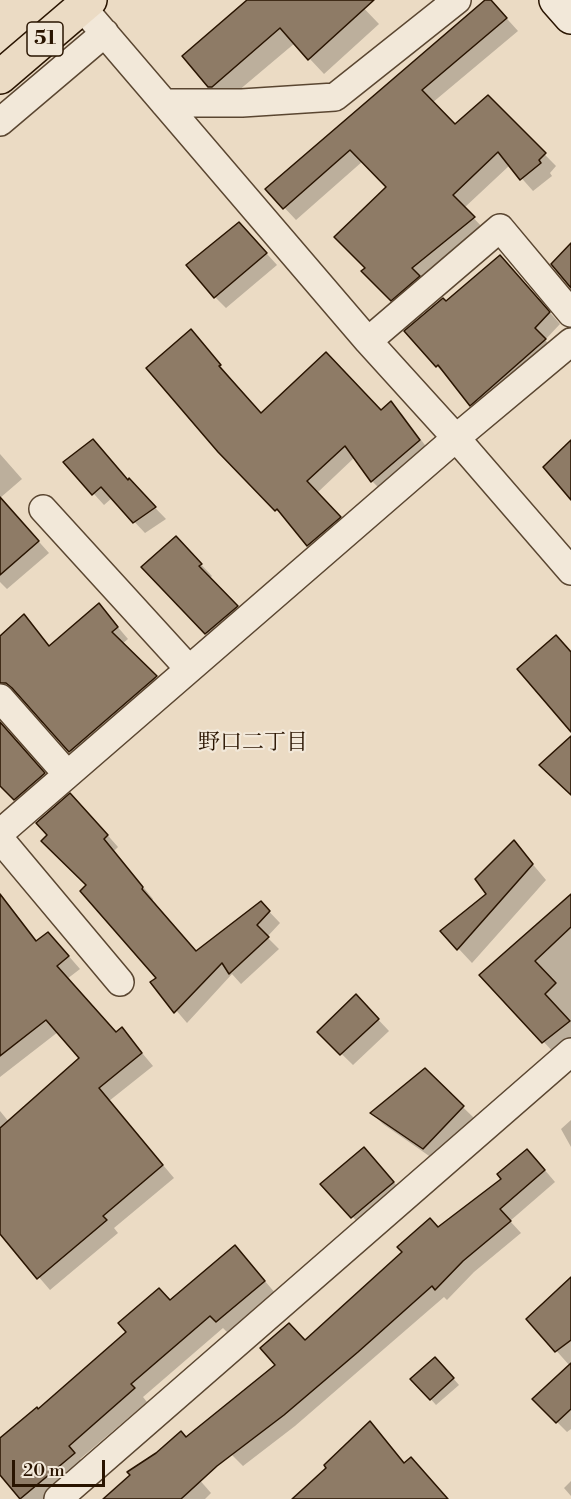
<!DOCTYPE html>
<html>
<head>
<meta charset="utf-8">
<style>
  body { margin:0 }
  #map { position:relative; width:571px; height:1499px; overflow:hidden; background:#ebdbc4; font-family:"Libre Bodoni",serif }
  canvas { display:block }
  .scale { position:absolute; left:12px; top:1460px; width:93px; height:27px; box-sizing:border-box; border:3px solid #291400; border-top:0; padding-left:8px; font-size:18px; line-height:21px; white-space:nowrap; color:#291400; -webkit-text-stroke:4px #f2e8d9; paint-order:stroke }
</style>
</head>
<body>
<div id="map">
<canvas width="571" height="1499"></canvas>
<div class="scale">20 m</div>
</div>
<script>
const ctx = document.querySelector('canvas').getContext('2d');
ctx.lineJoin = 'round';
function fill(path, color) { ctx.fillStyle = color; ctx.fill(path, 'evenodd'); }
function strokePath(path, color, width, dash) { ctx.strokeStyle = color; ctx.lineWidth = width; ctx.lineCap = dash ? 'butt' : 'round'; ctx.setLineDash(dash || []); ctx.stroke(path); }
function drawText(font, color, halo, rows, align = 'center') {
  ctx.font = font + ' "Libre Bodoni","Noto Serif JP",serif'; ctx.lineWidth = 4.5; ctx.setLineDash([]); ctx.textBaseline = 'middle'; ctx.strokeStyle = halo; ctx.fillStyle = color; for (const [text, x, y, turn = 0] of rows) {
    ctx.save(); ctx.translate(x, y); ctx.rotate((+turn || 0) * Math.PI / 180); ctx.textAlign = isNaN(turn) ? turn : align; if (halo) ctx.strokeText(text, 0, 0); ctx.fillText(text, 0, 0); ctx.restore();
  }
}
fill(new Path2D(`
  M249,0H356L379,24L324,74L295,43L225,102L209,86Z
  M488,0L500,11L518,31L432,103L455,126L488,97L556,166L550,173L552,176L533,191L510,165L464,208L485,230L404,312L363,271L367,268L388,187L363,161L296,220L267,189Z
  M250,235L277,265L226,308L215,297Z
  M511,268L560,324L545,340L555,351L482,415L437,366L446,303Z
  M191,331L262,415L381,412L391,403L402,414L430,452L383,492L372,481L355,457L317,493L351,529L319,556L288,520L276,510Z
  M0,454L22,479L0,498L49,553L7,589L0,582Z
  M65,462L129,481L166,519L145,533L112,498L104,505Z
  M176,538L212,576L209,579L248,618L218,644L143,567Z
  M99,605L128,639L122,644L167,688L81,762L21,696L9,693L0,699V638L24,616L50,647Z
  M0,722L55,785L26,810L0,784Z
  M82,806L118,847L114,851L153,899L152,901L197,952L261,903L280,923L267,937L279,949L241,984L232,974L187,1023L152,982L158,978L89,885Z
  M514,842L546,880L472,963L442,931L488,894Z
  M0,893L38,942L48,934L60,946L80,969L67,979L117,1034L122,1029L153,1066L109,1101L174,1178L114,1228L118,1233L50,1290L0,1232V1111L9,1122L81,1058L58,1032L0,1077Z
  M571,915V1044L556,1055L481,975Z
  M356,996L389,1031L353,1065L319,1032Z
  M425,1070L474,1118L435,1160L383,1124L372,1113Z
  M571,1120V1147L561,1129Z
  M375,1160L404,1194L364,1229L322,1184Z
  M538,1162L555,1182L510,1221L521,1233L474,1272L447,1300L444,1297L295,1426L243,1466L232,1455L305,1341Z
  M247,1260L276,1294L229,1334L223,1328L143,1397L147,1402L80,1459L87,1467L48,1499H22L0,1473V1440L38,1411L128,1332L171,1302Z
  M571,1279V1429L567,1432L534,1399L570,1366L528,1319Z
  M441,1364L459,1385L436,1405L413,1379Z
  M370,1423L405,1464L411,1459L447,1499H294L329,1468Z
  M132,1475L197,1477L211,1493L205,1499H106Z
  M571,1481V1496L564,1488Z`), '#0003');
const building = new Path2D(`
  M247,0H374L308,60L280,28L212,87H208L182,56Z
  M485,0H491L507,18L422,90L455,124L488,95L546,153L539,160L541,163L520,180L498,152L453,195L475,217L412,268L420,276L391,301L361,271L365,268L334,237L386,187L350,150L283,209L265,189Z
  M239,222L267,253L214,298L186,265Z
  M571,243V288L551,264Z
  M500,255L550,312L535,328L546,339L470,406L438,365L436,367L404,331L443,298L446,301Z
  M191,329L221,365L219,366L261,413L326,352L381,410L391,401L420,440L371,482L345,446L307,481L341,517L307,546L277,509L275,511L218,452L146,368Z
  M93,439L128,480L129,478L156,507L133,523L101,487L92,495L63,462Z
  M571,440V500L543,467Z
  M0,497L39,541L0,575Z
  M176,536L202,564L199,566L238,606L205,634L141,567Z
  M99,603L118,627L112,632L157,676L69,752L12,688L6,683H0V636L24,614L49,646Z
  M556,635L571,652V732L517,669Z
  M0,722L45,773L14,800L0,786Z
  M571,736V795L539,765Z
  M70,793L108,835L104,839L143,887L142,889L196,951L261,901L270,911L257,925L269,937L229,974L222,963L174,1013L150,982L156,978L80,891L86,885L41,841L47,835L36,823Z
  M514,840L533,864L457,950L440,931L486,894L475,879Z
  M0,894L36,941L48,932L69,956L57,966L116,1032L122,1027L142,1053L99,1088L163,1165L103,1216L107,1220L37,1279L0,1234V1128L79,1058L46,1020L0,1056Z
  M571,894V927L535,961L556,983L545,994L570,1021L542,1043L479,975Z
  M356,994L379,1019L340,1055L317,1032Z
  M425,1068L464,1106L423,1149L370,1113Z
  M364,1147L394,1182L351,1218L320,1184Z
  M527,1149L545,1170L500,1209L511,1221L463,1261L435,1290L432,1286L358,1352L284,1415L217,1466L181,1499H103L130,1475L127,1472L156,1453L181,1431L186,1437L275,1365L260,1348L289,1323L305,1340L402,1252L397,1247L430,1218L438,1227L501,1179L497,1174Z
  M235,1245L265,1281L216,1322L210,1316L131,1384L135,1388L69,1446L75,1453L20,1499L0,1475V1438L37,1407L38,1409L126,1332L118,1323L159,1288L170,1300Z
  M571,1277V1340L555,1352L526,1319Z
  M435,1357L454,1378L430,1400L410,1379Z
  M571,1363V1409L556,1423L532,1399Z
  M370,1421L404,1463L411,1457L448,1499H292L326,1468L324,1465Z`);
fill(building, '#8e7b66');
strokePath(building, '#291400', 1.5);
const minor = new Path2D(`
  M82,7L368,341L456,438L571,571
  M164,103H242L335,97L457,0
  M0,122L105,33
  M368,341L500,228L571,313
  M43,509L189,669
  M0,698L67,774
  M0,833L456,438L571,342
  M0,839L120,982
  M58,1499L571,1052`);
const secondary = new Path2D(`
  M556,0L571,17`);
const primary = new Path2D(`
  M0,77L90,0`);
strokePath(minor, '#5a4631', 30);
strokePath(secondary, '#291400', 36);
strokePath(primary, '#291400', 36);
strokePath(minor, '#f2e8d9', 27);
strokePath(secondary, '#f2e8d9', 33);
strokePath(primary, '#ebdbc4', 33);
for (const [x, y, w] of [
  [45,39,36]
]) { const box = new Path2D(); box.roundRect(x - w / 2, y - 17, w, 34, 4.5); ctx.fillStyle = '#f2e8d9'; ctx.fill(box); strokePath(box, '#291400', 1.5); }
drawText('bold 20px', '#291400', null, [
  ["51",45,39]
]);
drawText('22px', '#291400', '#f2e8d9', [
  ["野口二丁目",253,744]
]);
</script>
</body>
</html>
